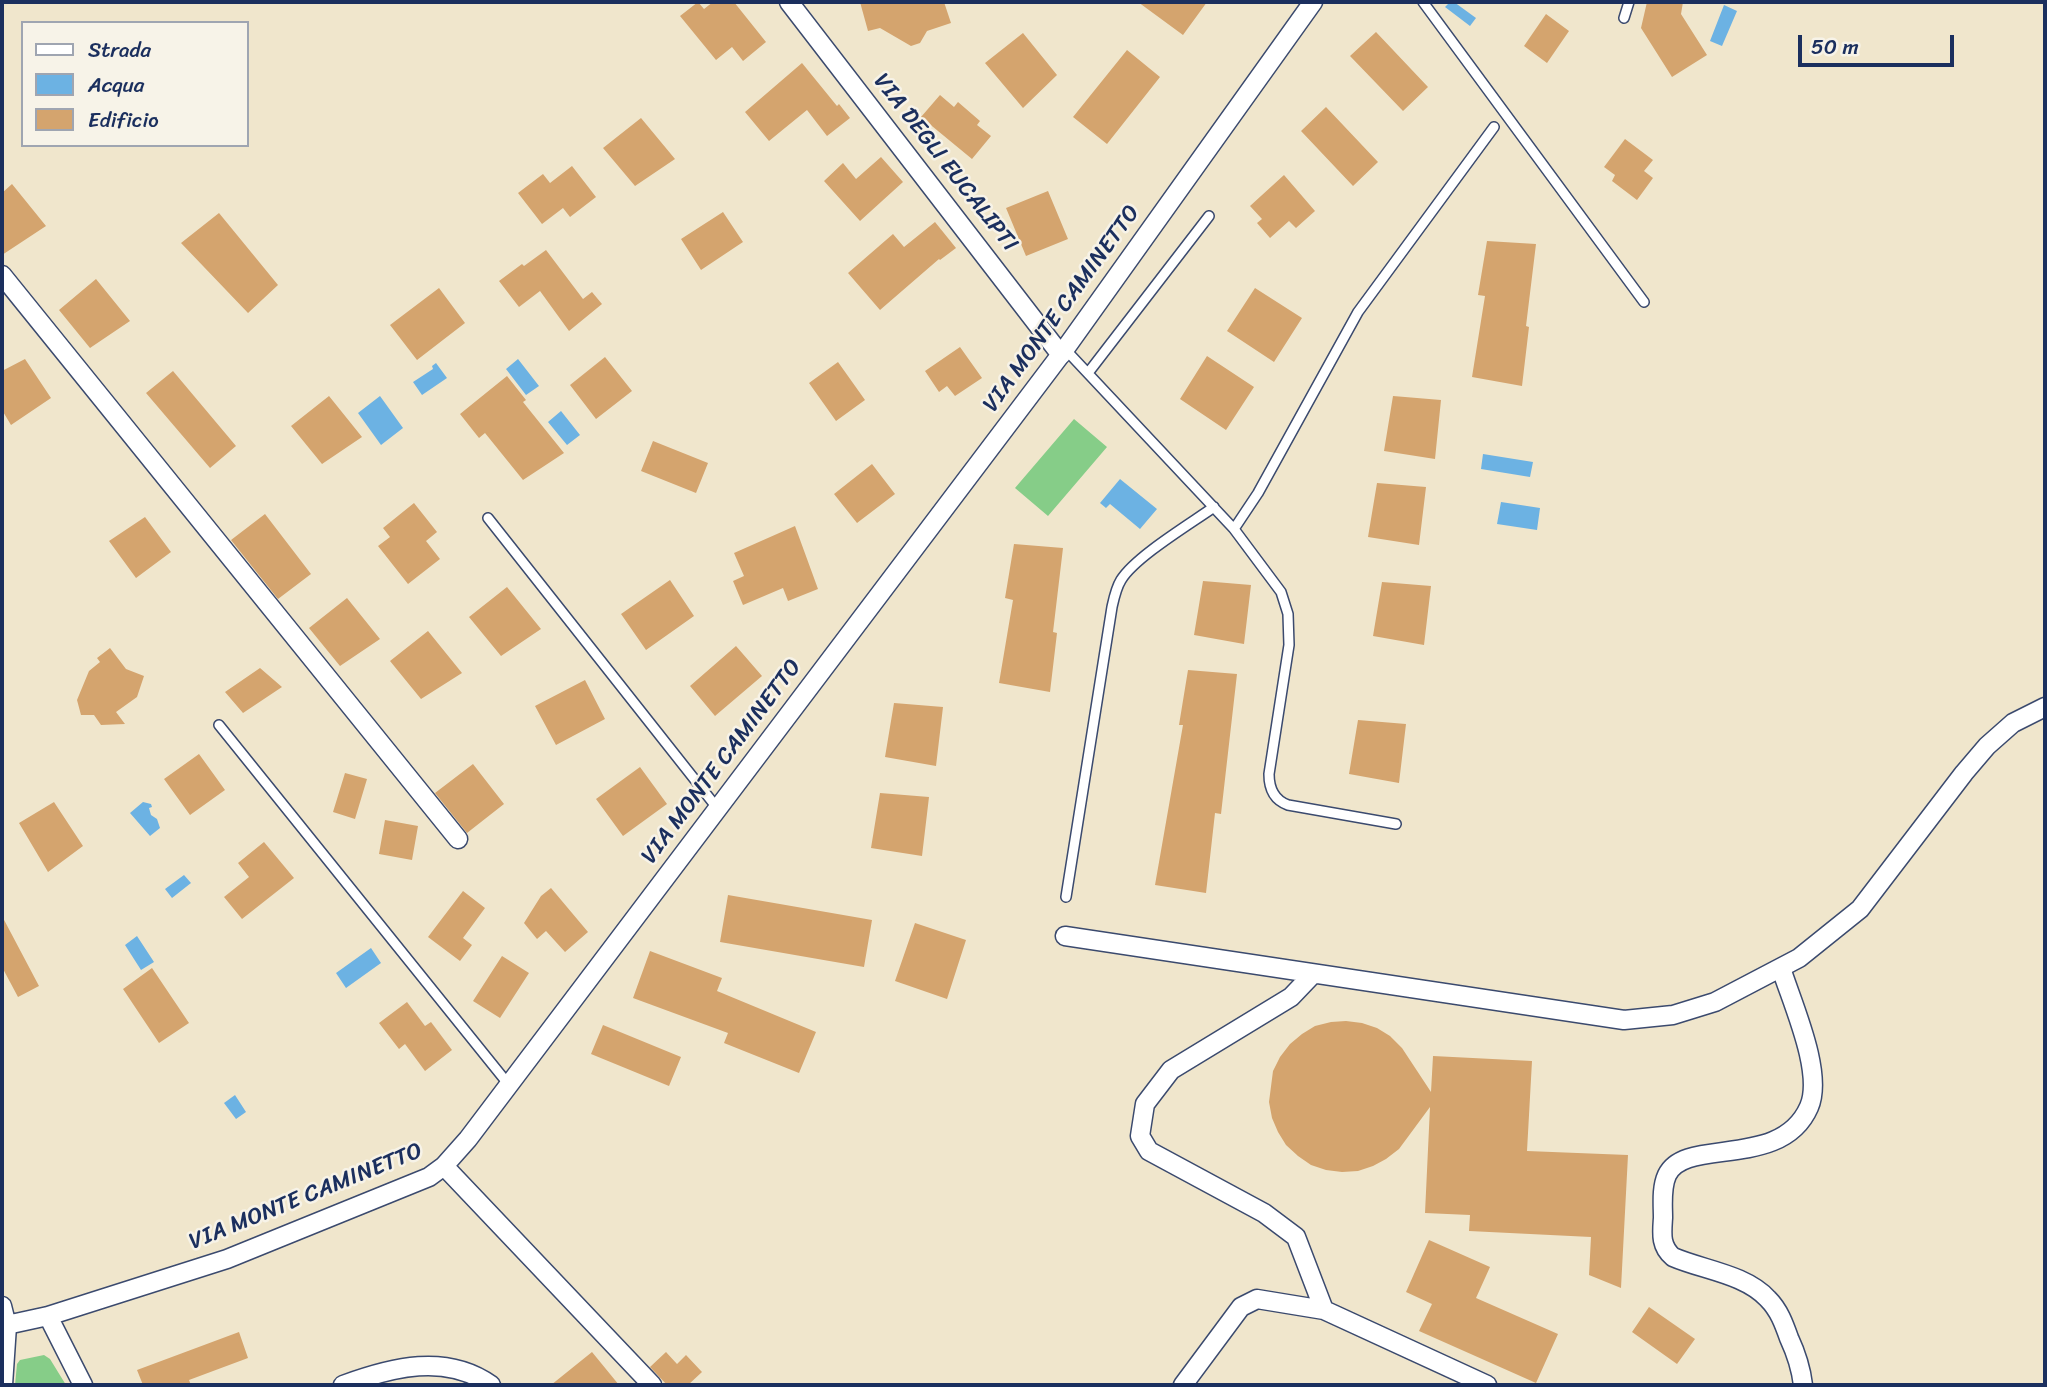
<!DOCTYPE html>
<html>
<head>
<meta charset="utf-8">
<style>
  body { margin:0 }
  #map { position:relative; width:2047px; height:1387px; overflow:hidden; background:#f0e6cc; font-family:Sriracha,sans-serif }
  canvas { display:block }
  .frame { position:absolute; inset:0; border:4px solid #1b2f5e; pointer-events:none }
  .legend { position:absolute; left:21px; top:21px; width:228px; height:126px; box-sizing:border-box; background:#f7f3e8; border:2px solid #9fa5b1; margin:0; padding:9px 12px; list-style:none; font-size:21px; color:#1b2f5e }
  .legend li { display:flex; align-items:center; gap:14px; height:35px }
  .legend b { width:35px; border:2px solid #9fa5b1 }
  .scale { position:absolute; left:1798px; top:35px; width:156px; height:32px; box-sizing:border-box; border:4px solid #1b2f5e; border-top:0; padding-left:9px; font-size:21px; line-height:24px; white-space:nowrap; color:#1b2f5e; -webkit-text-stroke:5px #f7f3e8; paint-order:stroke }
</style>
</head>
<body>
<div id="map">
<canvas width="2047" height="1387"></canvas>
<div class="frame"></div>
<ul class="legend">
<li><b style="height:9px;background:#fff"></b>Strada</li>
<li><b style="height:19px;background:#6cb2e3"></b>Acqua</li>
<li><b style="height:19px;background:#d4a46e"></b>Edificio</li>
</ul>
<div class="scale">50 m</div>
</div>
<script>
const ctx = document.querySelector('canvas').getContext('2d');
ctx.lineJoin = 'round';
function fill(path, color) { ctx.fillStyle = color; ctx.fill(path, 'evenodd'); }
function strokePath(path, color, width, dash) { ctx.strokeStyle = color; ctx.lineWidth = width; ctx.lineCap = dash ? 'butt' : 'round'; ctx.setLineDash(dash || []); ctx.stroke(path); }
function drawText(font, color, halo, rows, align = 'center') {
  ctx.font = font + ' Sriracha,sans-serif'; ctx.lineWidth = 5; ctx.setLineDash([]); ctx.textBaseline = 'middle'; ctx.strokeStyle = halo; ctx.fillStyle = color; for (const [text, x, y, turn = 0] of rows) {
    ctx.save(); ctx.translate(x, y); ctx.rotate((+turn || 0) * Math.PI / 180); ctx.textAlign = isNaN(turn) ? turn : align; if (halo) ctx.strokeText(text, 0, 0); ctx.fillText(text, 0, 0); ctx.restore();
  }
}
fill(new Path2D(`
  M1074,419L1107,447L1048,516L1015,488Z
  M44,1355L50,1359L66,1385H15L17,1364L20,1360Z`), '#86cd88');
fill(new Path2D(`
  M1454,2L1476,18L1470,26L1445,7L1449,3L1452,4Z
  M1724,5L1737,11L1722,46L1710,41Z
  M518,359L539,386L526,395L506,369Z
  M436,363L447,378L422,395L413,382L433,369L432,366Z
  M380,396L403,428L381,445L358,413Z
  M561,411L580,435L567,445L548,422Z
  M1483,454L1533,462L1530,477L1481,469Z
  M1120,479L1157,509L1140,529L1110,504L1106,508L1100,503Z
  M1501,502L1540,508L1537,530L1497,524Z
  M143,802L151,804L152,807L149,808L151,815L157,819L160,828L150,836L130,813Z
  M184,875L191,883L172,898L165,889Z
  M137,936L154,962L141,970L125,945Z
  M371,948L381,963L346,988L336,973Z
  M235,1095L246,1112L236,1119L224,1103Z`), '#6cb2e3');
fill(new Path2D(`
  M698,2L704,9L713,2H734L766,42L743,61L732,47L716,60L680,16Z
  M860,2H944L951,23L927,31L920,43L911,46L880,28L868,31Z
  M1138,2H1207L1183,35Z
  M1647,2H1683L1681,14L1707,55L1672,77L1641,28Z
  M1546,14L1569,31L1547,63L1524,46Z
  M1376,32L1428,87L1403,111L1350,56Z
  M1023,33L1057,75L1023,108L985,63Z
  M1127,50L1160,77L1107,144L1073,117Z
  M802,63L837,106L839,104L850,118L827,136L807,110L769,141L745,112Z
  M940,95L954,107L958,102L980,121L977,125L991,136L972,159L921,117Z
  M1326,107L1378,162L1353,186L1301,131Z
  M641,118L675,159L635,186L603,148Z
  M1625,139L1653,160L1644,171L1653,178L1637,200L1612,181L1615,175L1604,167Z
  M881,157L903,182L860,221L824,181L843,163L856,179Z
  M572,166L596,197L570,217L563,208L542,224L518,193L543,174L550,183Z
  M1284,175L1315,211L1296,228L1289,221L1270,238L1257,223L1262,219L1250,206Z
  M12,184L46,226L2,255V193Z
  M1048,191L1068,239L1026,256L1006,208Z
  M723,212L743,242L701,270L681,239Z
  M219,213L278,285L248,313L181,243Z
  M935,222L956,248L940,260L939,259L880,310L848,273L893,234L904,247Z
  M1487,241L1536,244L1526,326L1529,327L1522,386L1472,377L1485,296L1478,295Z
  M546,250L583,299L592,292L602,304L569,331L540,291L519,307L499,281L522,264L524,266Z
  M96,279L130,321L90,348L59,310Z
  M439,288L465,323L417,360L390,325Z
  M1255,288L1302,318L1274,362L1227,331Z
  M960,347L982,378L955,396L947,386L939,392L925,371Z
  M1207,356L1254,387L1226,430L1180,399Z
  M605,357L632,391L596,419L570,385Z
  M25,359L51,398L11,425L2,410V371Z
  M838,362L865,400L836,421L809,383Z
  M173,371L236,446L210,468L146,393Z
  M507,376L526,400L523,402L564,453L523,480L485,433L479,438L460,414Z
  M329,396L362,437L322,464L291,426Z
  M1393,396L1441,400L1435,459L1384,451Z
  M653,441L708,463L696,493L641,471Z
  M872,464L895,494L857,523L834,494Z
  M1377,483L1426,487L1419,545L1368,537Z
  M414,503L437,532L426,541L440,559L408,584L378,546L390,537L383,528Z
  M265,514L311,574L278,599L231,540Z
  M145,517L171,552L136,578L109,541Z
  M795,526L818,589L788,601L783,588L743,605L733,581L744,576L734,553Z
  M1014,544L1063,548L1053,632L1057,633L1050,692L999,683L1013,600L1005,598Z
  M670,580L694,616L646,650L621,614Z
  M1203,581L1251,585L1244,644L1194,635Z
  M1382,582L1431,586L1424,645L1373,636Z
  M507,587L541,629L501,656L469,617Z
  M347,598L380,639L340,666L309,628Z
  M428,631L462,673L421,699L390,661Z
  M736,646L762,676L715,716L690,686Z
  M110,648L126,669L144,676L137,697L116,712L125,724L101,725L94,715H81L77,700L89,671L100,662L97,658Z
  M260,668L282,687L243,713L225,692Z
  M1188,670L1237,674L1221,814L1215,813L1206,893L1155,885L1183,725H1179Z
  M585,680L605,719L556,745L535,706Z
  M894,703L943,707L936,766L885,757Z
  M1358,720L1406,724L1399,783L1349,774Z
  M199,754L225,790L190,815L164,779Z
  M473,764L504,804L467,833L435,793Z
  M640,767L667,804L623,836L596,799Z
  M345,773L367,779L355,819L333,812Z
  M880,793L929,797L922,856L871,848Z
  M54,802L83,846L48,872L19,823Z
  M385,820L418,826L412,860L379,854Z
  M264,842L294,878L242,919L224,897L249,877L238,863Z
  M551,888L588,932L565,952L546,931L537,939L524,923L541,896Z
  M463,891L485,908L463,938L472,945L460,961L428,937Z
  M728,895L872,920L864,967L720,942Z
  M2,916L39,986L18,997L2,967Z
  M915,923L966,940L947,999L895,981Z
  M650,951L722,978L717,991L816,1032L799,1073L724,1043L728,1033L633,998Z
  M502,956L529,973L500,1018L473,1001Z
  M152,968L189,1023L159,1043L123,989Z
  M407,1002L425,1026L431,1022L452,1050L425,1071L405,1044L399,1049L379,1023Z
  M1346,1021L1362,1023L1377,1028L1390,1036L1402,1048L1431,1092L1433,1056L1532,1061L1527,1151L1628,1155L1621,1288L1589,1275L1591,1237L1469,1231L1470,1215L1425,1213L1430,1107L1399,1149L1386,1159L1373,1166L1358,1171L1342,1172L1326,1170L1311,1165L1298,1156L1286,1145L1278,1132L1272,1118L1269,1102L1273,1071L1280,1057L1290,1044L1302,1034L1315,1026L1331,1022Z
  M603,1025L681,1057L669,1086L591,1054Z
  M1429,1240L1490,1267L1476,1298L1558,1334L1536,1383L1419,1331L1432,1304L1406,1292Z
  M1649,1307L1695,1339L1677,1364L1632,1332Z
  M239,1332L248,1358L189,1380L191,1385H143L137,1370Z
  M592,1352L619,1385H551Z
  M666,1352L677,1364L686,1355L702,1372L688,1385H667L650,1367Z`), '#d4a46e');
const service = new Path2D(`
  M1423,2L1644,302
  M1624,18L1629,2
  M1065,349L1234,529L1281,592L1288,614L1289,645L1269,774C1269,788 1274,800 1288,805L1396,824
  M1088,373L1209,216
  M488,518L718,809
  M1234,529L1258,493L1358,312L1494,127
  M219,725L509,1085
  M1066,897L1112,607C1114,598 1116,588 1121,580C1135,557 1190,524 1214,507`);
const minor = new Path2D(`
  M789,2L1061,355
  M2,275L458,839
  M1065,936L1624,1020L1673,1015L1715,1002L1799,958L1860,909L1964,773L1987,746L2013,723L2045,707
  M1781,968C1792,1003 1824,1073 1809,1107C1781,1171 1685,1136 1667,1175C1661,1188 1663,1205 1663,1218C1662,1233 1660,1246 1673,1257C1703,1270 1745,1274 1768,1299C1779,1310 1784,1324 1789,1338C1796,1353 1801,1368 1803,1385
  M444,1166L652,1385
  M2,1306L7,1326L3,1385
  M1324,1310L1487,1385
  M48,1316L83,1385
  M2,1326L48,1316L227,1259L429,1177L444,1166L468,1139L1065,349L1313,2
  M343,1385C392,1367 446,1353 491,1385
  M1183,1385L1241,1307L1257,1299L1324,1310L1296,1237L1264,1213L1149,1151L1140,1136L1145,1104L1171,1070L1291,997L1313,974`);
strokePath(service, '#3b4a6e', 12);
strokePath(minor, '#3b4a6e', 21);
strokePath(service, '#fff', 9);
strokePath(minor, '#fff', 18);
drawText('23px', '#1b2f5e', '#f7f3e8', [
  ["VIA DEGLI EUCALIPTI",945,163,52],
  ["VIA MONTE CAMINETTO",1062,309,-54],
  ["VIA MONTE CAMINETTO",722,762,-53],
  ["VIA MONTE CAMINETTO",306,1197,-22]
]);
</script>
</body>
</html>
